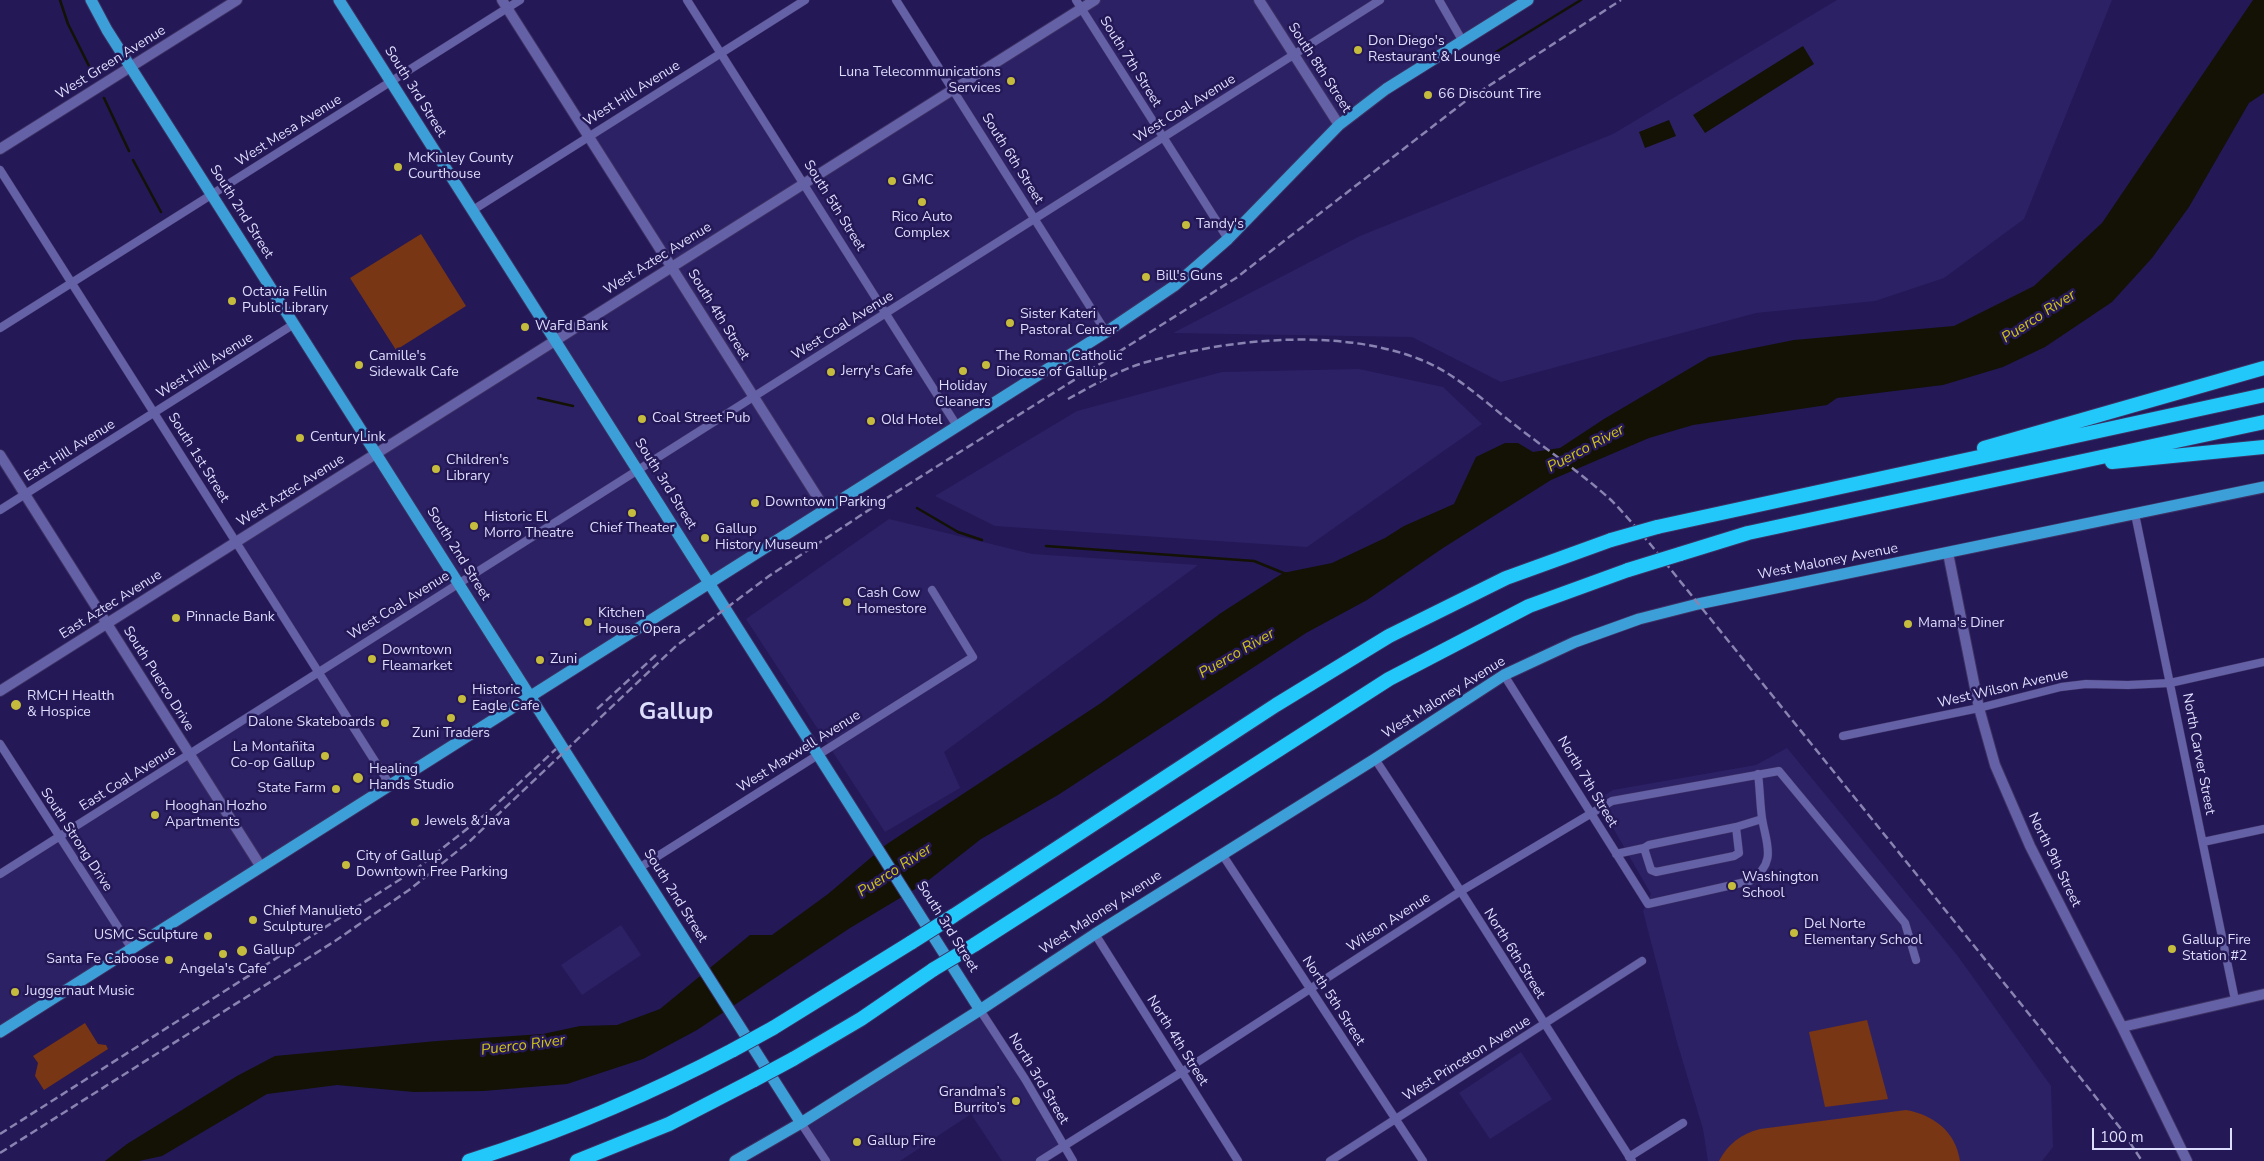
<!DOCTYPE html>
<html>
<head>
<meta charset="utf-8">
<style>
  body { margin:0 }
  #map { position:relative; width:2264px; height:1161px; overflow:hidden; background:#241856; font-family:"Nunito Sans",sans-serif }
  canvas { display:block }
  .scale { position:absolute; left:2092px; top:1128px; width:140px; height:22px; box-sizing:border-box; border:2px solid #ddddfd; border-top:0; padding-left:6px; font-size:15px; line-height:18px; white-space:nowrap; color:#ddddfd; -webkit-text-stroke:4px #241856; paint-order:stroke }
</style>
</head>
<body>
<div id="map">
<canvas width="2264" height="1161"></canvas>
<div class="scale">100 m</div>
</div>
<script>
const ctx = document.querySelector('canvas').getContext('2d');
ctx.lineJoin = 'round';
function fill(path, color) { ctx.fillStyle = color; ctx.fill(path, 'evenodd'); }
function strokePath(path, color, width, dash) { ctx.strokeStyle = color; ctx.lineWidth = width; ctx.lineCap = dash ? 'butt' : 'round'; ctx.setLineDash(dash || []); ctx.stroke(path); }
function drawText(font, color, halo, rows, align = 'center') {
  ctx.font = font + ' "Nunito Sans",sans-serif'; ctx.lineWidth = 5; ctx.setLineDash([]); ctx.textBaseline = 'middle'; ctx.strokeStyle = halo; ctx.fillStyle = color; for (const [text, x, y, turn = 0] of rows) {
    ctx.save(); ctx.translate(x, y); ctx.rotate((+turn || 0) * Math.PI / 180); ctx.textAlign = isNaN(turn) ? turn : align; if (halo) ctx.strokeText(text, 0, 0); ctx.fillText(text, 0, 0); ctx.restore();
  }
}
fill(new Path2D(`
  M1096,0H1528L1339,125L1174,286L0,1032V874L318,672L236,542L672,267L589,136L720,53L804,184Z
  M1837,0H2112L2024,219L1944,278L1875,301L1756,313L1501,382L1412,337L1173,333L1360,236L1613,134Z
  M1359,369L1443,387L1482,424L1307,547L995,526L935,496L1077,411L1222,372Z
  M889,519L1032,554L1198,565L944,752L960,788L885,832L746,619Z
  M1787,748L1957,955L2051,1086L2053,1147L2042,1161H1708L1703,1129L1677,1042L1643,911L1651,894L1597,800L1613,790L1756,765Z
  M621,925L641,955L582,995L561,965Z
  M980,1010L1064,1146L1040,1161H1002L971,1114L900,1161H826L801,1123Z
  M1521,1052L1552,1099L1490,1139L1459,1093Z`), '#2d2166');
fill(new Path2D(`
  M421,234L466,306L396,350L350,278Z
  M1867,1020L1888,1099L1825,1107L1809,1032Z
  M85,1023L98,1044L106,1045L108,1049L44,1090L35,1076L38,1063L33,1056Z
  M1906,1110C1934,1115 1956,1132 1960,1161H1719C1728,1144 1741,1134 1760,1129Z`), '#783614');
fill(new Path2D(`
  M2253,0H2264V93L2249,103L2189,207L2152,258L2112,302L2045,347L2003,367L1943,385L1837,398L1827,405L1693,425L1649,438L1551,480L1443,548L1367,600L1306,633L1058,795L981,839L925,883L850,928L697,1030L643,1059L567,1084L483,1091L414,1092L337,1085L267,1094L162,1156L139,1161H105L127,1144L237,1076L275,1056L437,1041L543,1034L580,1026L617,1025L660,1009L750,935H772L828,894L887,844L1101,703L1221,613L1283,573L1332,563L1385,538L1404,526L1454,504L1476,457L1505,443H1518L1533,452L1560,448L1604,419L1709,357L1794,340L1954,326L2034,286L2102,223Z
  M1803,46L1814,64L1705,133L1693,115Z
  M1669,120L1676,136L1645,148L1639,132Z`), '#131204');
strokePath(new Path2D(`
  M60,0L68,24L94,76
  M1480,55L1488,57L1581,0
  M104,98L129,151
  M133,160L161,212
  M538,398L573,406
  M917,508L958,532L982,540
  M1046,546L1254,561L1286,574`), '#131204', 2.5);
const street = new Path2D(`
  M687,0L957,426
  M896,0L1106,332
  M1076,0L1228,239
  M1439,0L1462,40
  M0,170L390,785
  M473,210L805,0
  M0,328L520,0
  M0,510L294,324
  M2135,514L2235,1000
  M1504,675L1648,904L1750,881C1778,862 1766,844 1762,818C1760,804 1760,789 1758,774
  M1843,736L1979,708L2061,687L2086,684L2128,685L2170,683L2264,662
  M0,744L132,949
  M1375,759C1463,892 1546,1027 1632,1161
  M2203,842L2264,829
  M1644,848L1651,870L1656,872L1734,856L1739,853L1736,827
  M1222,854L1423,1161
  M1616,854L1644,848L1649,845L1736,827L1762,819
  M639,868L973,657L932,590
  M0,874L1380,0
  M1095,934L1238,1161
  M980,1010L1025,1079L1073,1161
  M801,1123L826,1161
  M1629,1157L1683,1123
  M1040,1161L1182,1072L1461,891L1612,801L1779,771L1905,923L1916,960
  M1330,1161L1642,961`);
const secondary = new Path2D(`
  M502,0L825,509
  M1259,0L1339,125
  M0,149L237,0
  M0,455L261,867
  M1948,553L1979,708L1995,765L2030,846L2122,1027L2187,1161
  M0,691L1095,0
  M2122,1027L2264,994`);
const primary = new Path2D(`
  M91,0L107,30L801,1123
  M339,0L980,1010
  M0,1032L1106,332L1174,286L1228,239L1339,125L1386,89L1528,0
  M735,1161L801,1123L980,1010L1095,934L1375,759L1504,675L1575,642L1639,619L1698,604L2264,487`);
const highway = new Path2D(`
  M1984,448L2264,368
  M2112,462L2264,447
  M1657,527L2264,395
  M1680,554L1748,533L2264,422
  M953,916L1276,705L1389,636L1506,578L1611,540
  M974,945L1389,679L1529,606L1628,570
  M773,1028L912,942
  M793,1059L861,1019L934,969
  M469,1161C561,1132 648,1095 733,1050
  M577,1161L669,1124L754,1080`);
strokePath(street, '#3d3164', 9);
strokePath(secondary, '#3d3164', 12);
strokePath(primary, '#3d3164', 13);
strokePath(highway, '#3d3164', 16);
strokePath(street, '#6561a6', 8);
strokePath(secondary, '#6561a6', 10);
strokePath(primary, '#3d9fd8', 11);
strokePath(highway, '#22c8f9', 14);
strokePath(new Path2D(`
  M1068,399C1092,386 1117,371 1143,363C1227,339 1336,327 1419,359C1453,372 1478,396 1506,418C1541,446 1578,470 1611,500C1625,514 1638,530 1651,545L2079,1076L2121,1129L2142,1161
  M597,709L656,655
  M0,1134L415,870L487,813L556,749
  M0,1153L335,941L409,890L470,841L676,646L769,576L890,496L1236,278L1467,100L1621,0`), '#8883b0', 2.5, [8, 4]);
const highwayBridge = new Path2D(`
  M1611,540L1657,527
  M1628,570L1680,554
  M912,942L953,916
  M934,969L974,945
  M733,1050L773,1028
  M754,1080L793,1059`);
strokePath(highwayBridge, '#3d3164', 16, []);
strokePath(highwayBridge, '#22c8f9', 14);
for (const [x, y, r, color] of [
  [1358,50,5,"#c5bc3d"],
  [1011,81,5,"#c5bc3d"],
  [1428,95,5,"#c5bc3d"],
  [398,167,5,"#c5bc3d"],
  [892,181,5,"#c5bc3d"],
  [922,202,5,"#c5bc3d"],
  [1186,225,5,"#c5bc3d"],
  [1146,277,5,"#c5bc3d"],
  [232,301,5,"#c5bc3d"],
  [1010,323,5,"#c5bc3d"],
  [525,327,5,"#c5bc3d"],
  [359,365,5,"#c5bc3d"],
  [986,365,5,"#c5bc3d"],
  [963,371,5,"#c5bc3d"],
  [831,372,5,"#c5bc3d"],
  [642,419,5,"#c5bc3d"],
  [871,421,5,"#c5bc3d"],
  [300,438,5,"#c5bc3d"],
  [436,469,5,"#c5bc3d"],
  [755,503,5,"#c5bc3d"],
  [632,513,5,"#c5bc3d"],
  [474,526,5,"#c5bc3d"],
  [705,538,5,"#c5bc3d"],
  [847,602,5,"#c5bc3d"],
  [176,618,5,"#c5bc3d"],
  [588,622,5,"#c5bc3d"],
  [1908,624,5,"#c5bc3d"],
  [372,659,5,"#c5bc3d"],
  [540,660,5,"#c5bc3d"],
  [462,699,5,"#c5bc3d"],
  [16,705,6,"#c5bc3d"],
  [451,718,5,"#c5bc3d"],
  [385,723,5,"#c5bc3d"],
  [325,756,5,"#c5bc3d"],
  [358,778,6,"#c5bc3d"],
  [336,789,5,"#c5bc3d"],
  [155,815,5,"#c5bc3d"],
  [415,822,5,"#c5bc3d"],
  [346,865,5,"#c5bc3d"],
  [1732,886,5,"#c5bc3d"],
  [253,920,5,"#c5bc3d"],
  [1794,933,5,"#c5bc3d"],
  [208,936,5,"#c5bc3d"],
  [2172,949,5,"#c5bc3d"],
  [242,951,6,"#c5bc3d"],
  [223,954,5,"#c5bc3d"],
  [169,960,5,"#c5bc3d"],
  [15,992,5,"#c5bc3d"],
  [1016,1101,5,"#c5bc3d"],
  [857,1142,5,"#c5bc3d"]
]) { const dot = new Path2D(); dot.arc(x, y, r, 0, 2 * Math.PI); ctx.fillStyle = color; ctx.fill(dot); strokePath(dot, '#241856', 2); }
drawText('14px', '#ddddfd', '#241856', [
  ["Don Diego's",1368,42],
  ["Restaurant & Lounge",1368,58],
  ["Luna Telecommunications",1001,73,"right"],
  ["Services",1001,89,"right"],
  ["66 Discount Tire",1438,95],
  ["McKinley County",408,159],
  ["Courthouse",408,175],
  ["GMC",902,181],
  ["Rico Auto",922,218,"center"],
  ["Complex",922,234,"center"],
  ["Tandy's",1196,225],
  ["Bill's Guns",1156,277],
  ["Octavia Fellin",242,293],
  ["Public Library",242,309],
  ["Sister Kateri",1020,315],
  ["Pastoral Center",1020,331],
  ["WaFd Bank",535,327],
  ["Camille's",369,357],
  ["Sidewalk Cafe",369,373],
  ["The Roman Catholic",996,357],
  ["Diocese of Gallup",996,373],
  ["Jerry's Cafe",841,372],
  ["Holiday",963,387,"center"],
  ["Cleaners",963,403,"center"],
  ["Coal Street Pub",652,419],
  ["Old Hotel",881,421],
  ["CenturyLink",310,438],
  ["Children's",446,461],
  ["Library",446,477],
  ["Downtown Parking",765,503],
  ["Historic El",484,518],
  ["Morro Theatre",484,534],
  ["Chief Theater",632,529,"center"],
  ["Gallup",715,530],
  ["History Museum",715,546],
  ["Cash Cow",857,594],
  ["Homestore",857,610],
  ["Kitchen",598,614],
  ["House Opera",598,630],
  ["Pinnacle Bank",186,618],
  ["Mama's Diner",1918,624],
  ["Downtown",382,651],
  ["Fleamarket",382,667],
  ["Zuni",550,660],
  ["Historic",472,691],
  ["Eagle Cafe",472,707],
  ["RMCH Health",27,697],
  ["& Hospice",27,713],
  ["Dalone Skateboards",375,723,"right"],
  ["Zuni Traders",451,734,"center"],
  ["La Montañita",315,748,"right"],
  ["Co-op Gallup",315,764,"right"],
  ["Healing",369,770],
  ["Hands Studio",369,786],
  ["State Farm",326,789,"right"],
  ["Hooghan Hozho",165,807],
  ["Apartments",165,823],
  ["Jewels & Java",425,822],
  ["City of Gallup",356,857],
  ["Downtown Free Parking",356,873],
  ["Washington",1742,878],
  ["School",1742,894],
  ["Chief Manulieto",263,912],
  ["Sculpture",263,928],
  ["Del Norte",1804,925],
  ["Elementary School",1804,941],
  ["USMC Sculpture",198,936,"right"],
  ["Gallup Fire",2182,941],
  ["Station #2",2182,957],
  ["Gallup",253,951],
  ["Santa Fe Caboose",159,960,"right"],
  ["Angela's Cafe",223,970,"center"],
  ["Juggernaut Music",25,992],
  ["Grandma’s",1006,1093,"right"],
  ["Burrito’s",1006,1109,"right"],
  ["Gallup Fire",867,1142]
], 'left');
drawText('14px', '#ddddfd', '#241856', [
  ["South 7th Street",1130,62,58],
  ["West Green Avenue",111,63,-32],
  ["South 8th Street",1319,68,57],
  ["South 3rd Street",415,92,58],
  ["West Hill Avenue",632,94,-32],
  ["West Coal Avenue",1185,109,-32],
  ["West Mesa Avenue",289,131,-32],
  ["South 6th Street",1012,159,58],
  ["South 5th Street",834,206,58],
  ["South 2nd Street",241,212,58],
  ["West Aztec Avenue",658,259,-32],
  ["South 4th Street",718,315,58],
  ["West Coal Avenue",843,326,-32],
  ["West Hill Avenue",205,366,-32],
  ["East Hill Avenue",70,451,-32],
  ["South 1st Street",198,458,58],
  ["South 3rd Street",665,484,58],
  ["West Aztec Avenue",291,491,-32],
  ["South 2nd Street",458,554,58],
  ["West Maloney Avenue",1828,562,-11],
  ["East Aztec Avenue",111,605,-32],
  ["West Coal Avenue",399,606,-32],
  ["South Puerco Drive",158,679,58],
  ["West Wilson Avenue",2003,689,-13],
  ["West Maloney Avenue",1444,698,-32],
  ["West Maxwell Avenue",799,752,-32],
  ["North Carver Street",2198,754,79],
  ["East Coal Avenue",128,779,-32],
  ["North 7th Street",1587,782,59],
  ["South Strong Drive",76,840,57],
  ["North 9th Street",2054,860,64],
  ["South 2nd Street",675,896,58],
  ["West Maloney Avenue",1101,913,-33],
  ["Wilson Avenue",1389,923,-33],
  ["South 3rd Street",947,927,58],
  ["North 6th Street",1514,954,58],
  ["North 5th Street",1333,1001,57],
  ["North 4th Street",1177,1041,58],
  ["West Princeton Avenue",1467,1059,-32],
  ["North 3rd Street",1038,1079,59]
]);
drawText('italic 15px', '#d0c415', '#241856', [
  ["Puerco River",2039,317,-33],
  ["Puerco River",1586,449,-28],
  ["Puerco River",1237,654,-30],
  ["Puerco River",895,871,-33],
  ["Puerco River",523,1046,-7]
]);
drawText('bold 24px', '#ddddfd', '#241856', [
  ["Gallup",676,713]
]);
</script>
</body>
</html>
